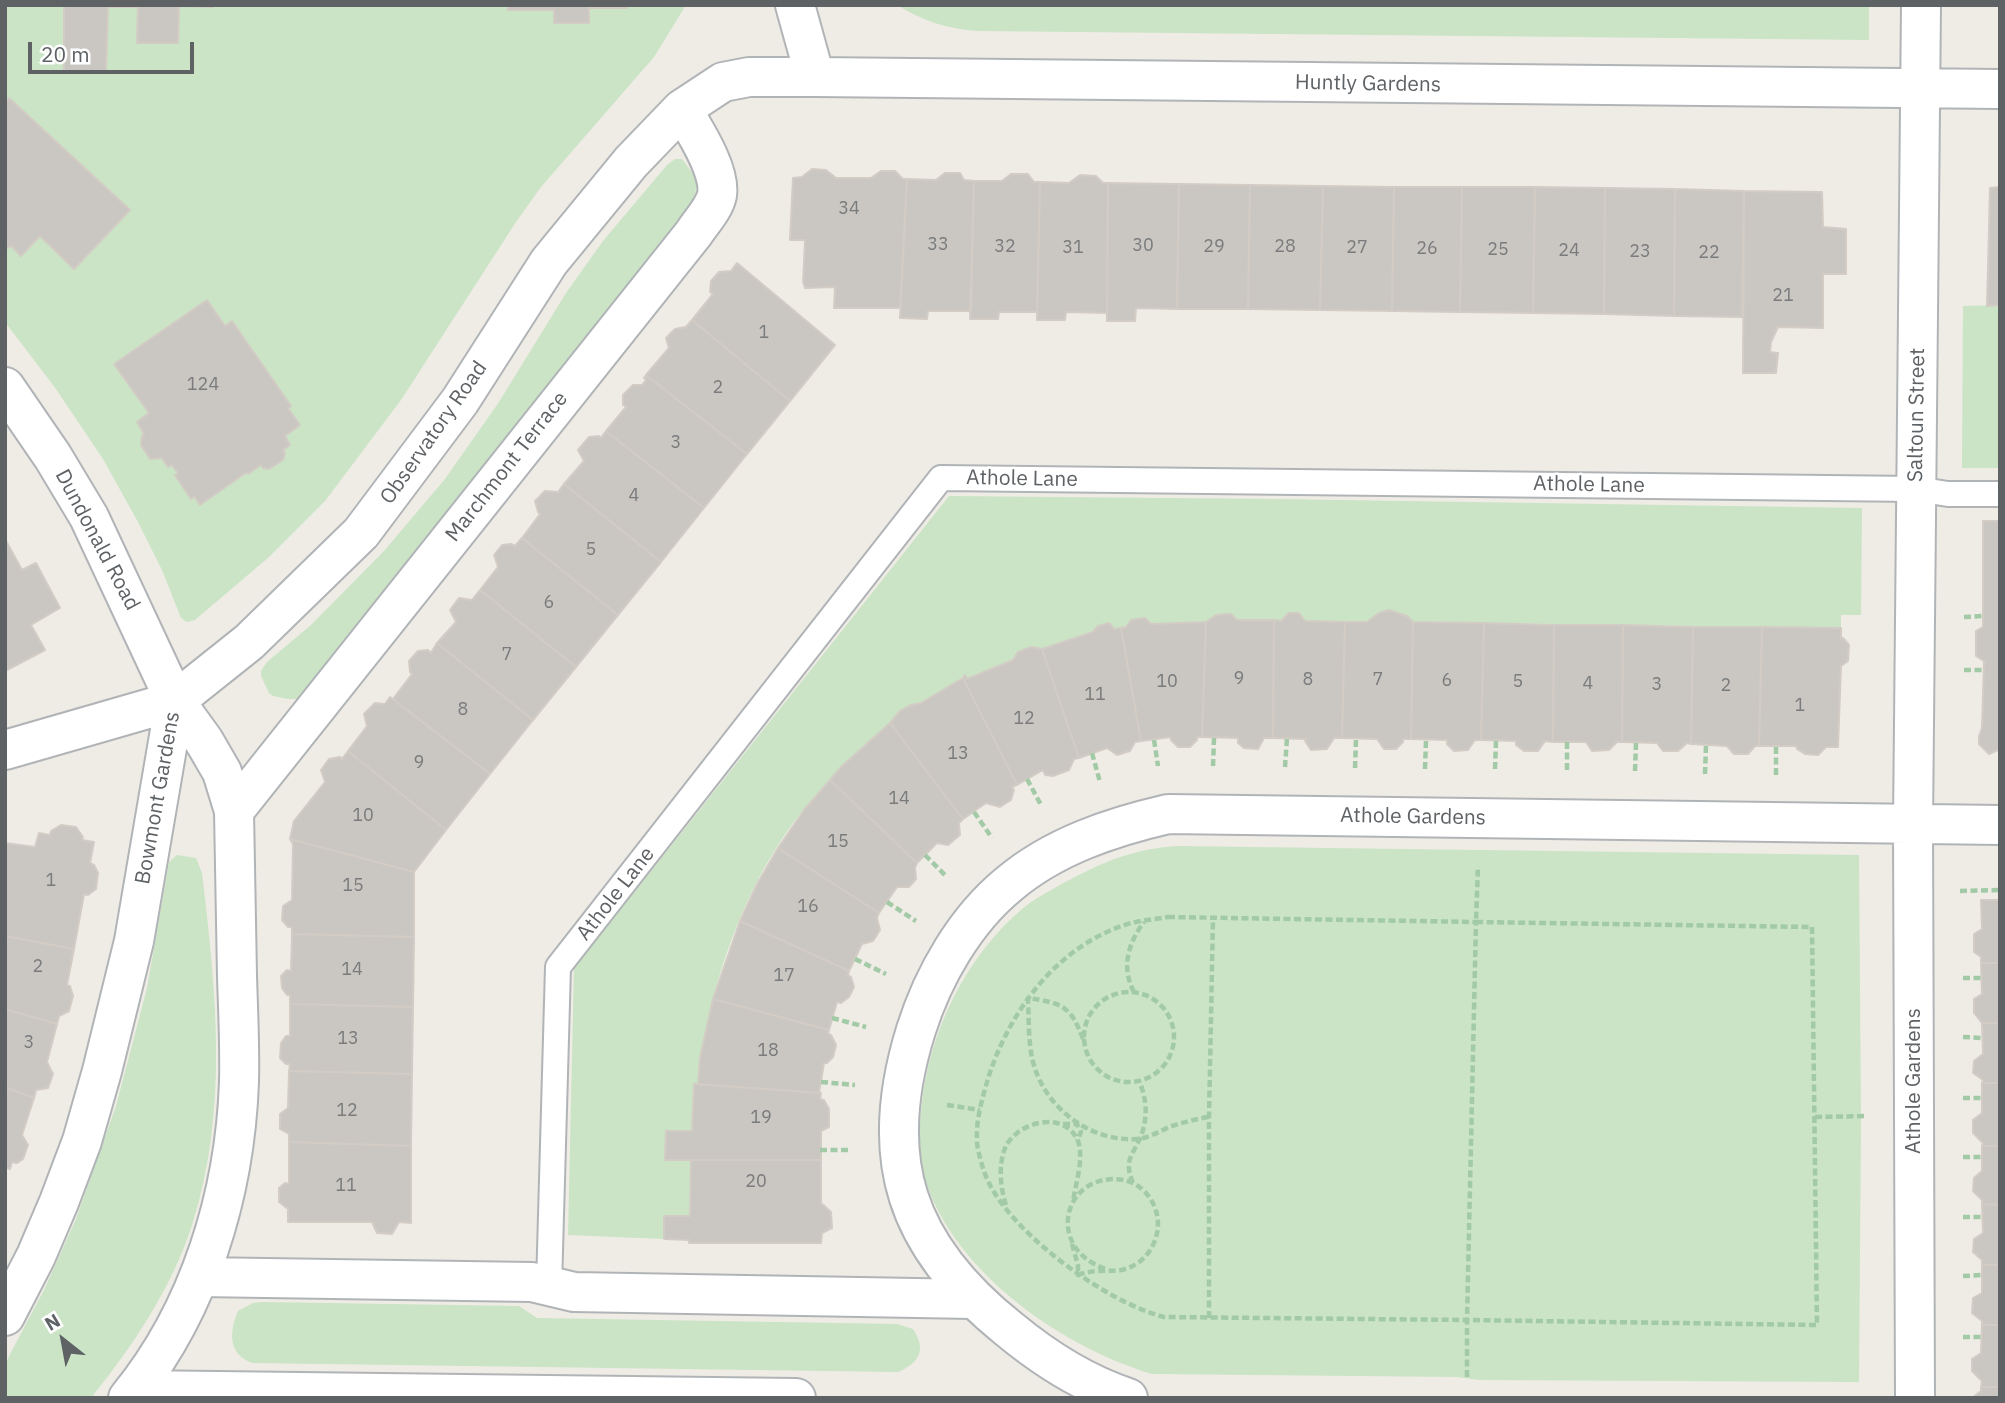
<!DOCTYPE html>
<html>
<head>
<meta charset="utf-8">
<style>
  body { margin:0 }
  #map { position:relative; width:2005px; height:1403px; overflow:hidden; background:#efece6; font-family:"IBM Plex Sans",sans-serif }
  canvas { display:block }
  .frame { position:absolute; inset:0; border:7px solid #5e6265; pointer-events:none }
  .north { position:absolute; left:28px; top:1305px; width:70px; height:70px; -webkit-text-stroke:5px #fff; paint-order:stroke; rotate:329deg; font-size:19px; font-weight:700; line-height:28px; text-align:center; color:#5e6265 }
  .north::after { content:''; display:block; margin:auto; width:24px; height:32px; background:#5e6265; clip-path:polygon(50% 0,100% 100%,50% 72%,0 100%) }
  .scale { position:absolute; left:28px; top:42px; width:166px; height:32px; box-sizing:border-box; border:4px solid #5e6265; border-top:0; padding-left:9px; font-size:21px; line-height:24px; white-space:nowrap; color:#5e6265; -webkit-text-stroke:5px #fff; paint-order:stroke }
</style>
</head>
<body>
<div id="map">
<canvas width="2005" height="1403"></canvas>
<div class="frame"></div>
<div class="north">N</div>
<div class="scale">20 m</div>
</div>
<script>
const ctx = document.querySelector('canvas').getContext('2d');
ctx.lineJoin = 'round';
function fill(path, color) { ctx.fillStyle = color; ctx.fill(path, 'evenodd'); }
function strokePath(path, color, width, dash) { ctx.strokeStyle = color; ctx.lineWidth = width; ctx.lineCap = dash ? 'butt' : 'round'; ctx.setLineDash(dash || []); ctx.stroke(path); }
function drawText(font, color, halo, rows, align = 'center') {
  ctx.font = font + ' "IBM Plex Sans",sans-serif'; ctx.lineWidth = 5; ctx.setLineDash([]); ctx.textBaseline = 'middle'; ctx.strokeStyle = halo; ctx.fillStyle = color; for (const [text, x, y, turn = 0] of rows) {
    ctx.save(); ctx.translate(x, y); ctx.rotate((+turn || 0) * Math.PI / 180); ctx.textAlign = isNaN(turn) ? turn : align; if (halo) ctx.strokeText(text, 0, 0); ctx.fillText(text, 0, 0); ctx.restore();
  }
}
fill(new Path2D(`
  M5,5H686L654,57L541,187L516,222L401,400L325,501L269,557L195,620L187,622L181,618L162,570L138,522L103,459L56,389L5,322Z
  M897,5H1869V40L977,31C947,29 923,21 897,5Z
  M675,159H682L697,179L695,196L690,207L301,699H288L273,696L269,693L261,676V671L267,662L311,625L384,551L445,479L499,402L566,293L603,241L667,165Z
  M2000,305V468H1962L1963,306Z
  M949,496L1275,499L1862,508L1861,615H1841V628L1413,622L1407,616L1389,610L1379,613L1367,622L1305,621L1299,613L1281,621L1237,620L1231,614L1216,615L1206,622L1151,624L1144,618L1131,620L1126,627L1114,629L1109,623L1098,626L1093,632L1042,649L1031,647L1019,652L1013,660L967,679L965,675C953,685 936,696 922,702C910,707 902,707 895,719C862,747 832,776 804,809C744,882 707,990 698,1084H694L692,1131H666L665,1160H691L690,1216H664V1239L568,1235L574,968Z
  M1177,846L1859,855L1861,1123L1859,1382L1479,1380L1457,1377L1152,1374C1057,1345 946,1267 921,1166C916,1146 920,1123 922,1103C930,1030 966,957 1022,909C1038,896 1058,886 1077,876C1109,859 1140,848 1177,846Z
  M177,855L196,858L202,873C216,991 229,1109 192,1225C172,1288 132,1347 91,1398H5V1366L9,1356L44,1290L76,1219L116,1106L147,988L169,862Z
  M262,1302L519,1306L537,1318L897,1324L913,1329C927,1350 919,1363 898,1372L252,1363C228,1354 229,1332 238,1311L253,1303Z`), '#cae4c5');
const building = new Path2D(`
  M60,5H213V7L179,6L178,43H137L138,7H108L106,71L64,72V6Z
  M508,5H627V8H589V23H554V10H508Z
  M9,98L130,210L74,269L40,236L21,256L11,246L5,249V103Z
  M812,169L826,170L836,178H871L881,171H895L903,179H907L900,308H834L835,287L805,288L803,282L805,240H790L793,178L802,177Z
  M945,173H960L964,180L974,181L971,311H928L927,319L900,318L907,179L936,180Z
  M1011,174H1028L1034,182H1040L1037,312H999L998,319H970L974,181H1002Z
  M1080,175L1096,176L1103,183H1108L1107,313L1066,312L1065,320H1037L1040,182L1069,183Z
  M1108,183L1179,184L1177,309L1136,308L1135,321H1107Z
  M1179,184L1250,185L1248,309H1177Z
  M1250,185L1323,186L1320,310L1248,309Z
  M1323,186L1394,187L1392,311L1320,310Z
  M1394,187H1462L1460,312L1392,311Z
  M1462,187H1535L1533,313L1460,312Z
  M1535,187L1605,188L1604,314L1533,313Z
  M2000,187V305L1987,306L1990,188Z
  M1605,188L1675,189L1674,316L1604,314Z
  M1675,189L1744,191L1742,317L1674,316Z
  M1744,191L1822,192L1823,227L1846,229V274H1823V328L1778,327L1771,342L1770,352L1778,353L1776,373H1743Z
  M737,263L835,345L790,401L692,320L713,294L710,292L711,281L719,272L731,271Z
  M207,300L225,326L232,321L291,406L288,408L300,425L285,436L290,445L283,450L285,453L283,460L269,469L263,468L261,465L248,474L247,472L200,505L194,496L191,499L175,475L178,473L172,465L168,467L162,458L150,459L141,445L142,436L144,434L137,422L149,413L114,364Z
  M692,320L790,401L747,454L646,375L669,348L666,338L675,329L686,327Z
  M646,375L747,454L704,508L606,431L626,407L623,405V395L633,385H642L646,380L644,378Z
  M606,431L704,508L661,562L564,484L584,461L578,450L589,437L599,436L601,438Z
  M564,484L661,562L618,615L522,538L540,514L538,512L535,501L545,491L558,492Z
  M1983,521H2000V749L1989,754L1979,744V736L1982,728L1984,661L1976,656V631L1983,627Z
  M522,538L618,615L576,667L480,590L498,567L494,555L502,545L511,544L515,546Z
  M5,539L22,570L36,563L60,608L31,625L45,650L5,671Z
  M480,590L576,667L533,720L437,643L456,622L450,610L459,598L472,600Z
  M1389,610L1407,616L1413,622L1411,739H1403V742L1396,749H1384L1377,739L1342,738L1345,622H1367L1379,613Z
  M1289,613H1299L1305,621L1345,622L1342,738H1334L1327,749L1311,750L1305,741L1306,739L1273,738L1274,620L1281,621Z
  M1231,614L1237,620H1274L1273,738H1264L1258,749L1244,748L1238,743V738L1202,737L1206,622L1216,615Z
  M1145,618L1151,624L1206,622L1202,737H1197V740L1190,747H1178L1171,740V737L1141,741L1121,628L1126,627L1131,620Z
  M1413,622L1484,623L1481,740H1475L1468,750L1454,751L1447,744V740L1411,739Z
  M1109,623L1114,629L1121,628L1141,741L1135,742L1130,751L1117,755L1107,748L1079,758L1042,649L1093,632L1098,626Z
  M1484,623L1554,625L1553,742L1545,741L1538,751H1524L1516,745V741L1481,740Z
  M1554,625H1623L1622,742H1617L1609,750L1592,751L1586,742H1553Z
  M1623,625L1693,627L1691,744L1687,743L1678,751H1663L1657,743L1622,742Z
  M1693,627H1762L1759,746H1755L1748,754H1734L1727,746L1691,744Z
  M1762,627L1841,628V639L1843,638L1849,645L1848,661L1841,666L1838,747H1826L1818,755L1805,754L1797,749L1796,746H1759Z
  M437,643L533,720L490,774L393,699L412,674L410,672L409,661L418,651L428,650L431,653Z
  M1031,647L1042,649L1079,758L1074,759L1069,770L1053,776L1045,775L1043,770L1017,785L963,678L965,675L967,679L1013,660L1018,652Z
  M963,678L1017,785L1012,787L1014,790L1011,800L1000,807L986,803L963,819L890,723L900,711L911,705L921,703Z
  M390,697L490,774L446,830L348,751L367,726L364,714L375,703L385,704Z
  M890,723L963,819L959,823L960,835L948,845L937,843L917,863L830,780L841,767Z
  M348,751L446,830L414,872L290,839L294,821L325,782L321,770L329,759L340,757L342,759Z
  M830,780L917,863L915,868L916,879L909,887H897L879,913L778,848L804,810Z
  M61,825L76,827L83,837L82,840L94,842L90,863L94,865L98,873L96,889L88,895L84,894L74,949L5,936V843L35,847L39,833L50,835L51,831Z
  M290,839L414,872V937L292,934V927H288L282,920L283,906L292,900L293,844Z
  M778,848L879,913L877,918L880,930L873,941L862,944L849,971L740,921L757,884Z
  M1981,900H2000V963H1981V957L1974,952V934L1982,929Z
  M740,921L849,971L848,975L851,977L854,987L849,997L841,1003L837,1002L829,1030L713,999Z
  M292,934L414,937L413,1007L290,1004V995H287L282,988L281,976L287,970L291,971Z
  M5,936L74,949L67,985L70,986L73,996L69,1011L59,1016L57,1024L5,1009Z
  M1981,963H2000V1023H1982L1974,1013V999L1982,994Z
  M713,999L829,1030L828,1033L831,1035L836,1045L833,1057L827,1063H824L819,1093L698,1084L700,1058Z
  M290,1004L413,1007L412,1074L289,1071L290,1064H286L280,1058L281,1043L286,1036H290Z
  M5,1009L57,1024L47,1062L53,1074L48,1088L36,1090L34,1098L5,1087Z
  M1982,1023H2000V1083H1982L1983,1080L1973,1073L1974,1061L1983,1054Z
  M289,1071L412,1074L411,1146L289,1142V1134L280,1129V1114L288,1108Z
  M1982,1083H2000V1146H1982L1983,1143L1973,1133V1120L1982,1113Z
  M694,1084L821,1093L820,1099L824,1100L829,1109V1127L821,1131V1160H665L666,1131H692Z
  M5,1087L34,1098L22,1135L28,1145L23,1159L17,1163L12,1162L10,1169L5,1167Z
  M289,1142L411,1146V1223L399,1222L392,1234L377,1233L372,1222H288V1209L279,1202V1188L285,1183L289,1184Z
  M1982,1146H2000V1205L1982,1204V1200L1973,1191L1974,1178L1982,1171Z
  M691,1160H821V1203L831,1212L832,1228L822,1233L821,1243H689V1240L664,1239V1216H690Z
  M1982,1204L2000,1205V1265H1982V1260L1973,1252L1974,1239L1983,1233Z
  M1982,1265H2000V1325H1982V1321L1972,1313L1973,1298L1982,1293Z
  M1982,1325H2000V1387H1981L1982,1381L1972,1371V1359L1981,1353Z
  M1981,1387H2000V1398H1972L1981,1391Z`);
fill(building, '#cac7c3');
strokePath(building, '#d3ccc5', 2);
const service = new Path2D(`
  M549,1286L558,967L941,478L1916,489L1948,494H2000`);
const minor = new Path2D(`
  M795,5L815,77
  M5,387L53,457L89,517L175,701L204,741L222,772L234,811C235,866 236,921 237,976C238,1011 240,1047 239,1082C235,1194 200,1310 128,1398
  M5,750L175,701L249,642L361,533L460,401L549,262L631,162L682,109L723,82L749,77H815L2000,89
  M234,811L694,233C701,222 714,209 717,195C721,170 694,130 682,109
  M199,1277L532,1282L574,1292L973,1299
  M5,1316L36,1256L59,1202L82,1141L102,1071L134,941L175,701
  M134,1390L796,1398
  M1128,1398C1085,1384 1044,1358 1009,1329C905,1246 876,1158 916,1030C933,976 965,920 1009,884C1054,846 1112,827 1168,814L2000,825
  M1915,1398L1913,825L1921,5`);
strokePath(service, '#b1b4b7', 28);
strokePath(minor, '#b1b4b7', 42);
strokePath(new Path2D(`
  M1964,617L1983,616
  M1964,670H1984
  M1154,740L1158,766
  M1092,753L1100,782
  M1213,766L1214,738
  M1285,767L1287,738
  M1355,768L1356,738
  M1425,769L1426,740
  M1495,769L1496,741
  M1567,770V742
  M1635,771L1636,743
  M1705,774L1706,745
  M1776,775V747
  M1027,779L1041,805
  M974,812L992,838
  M925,855L947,877
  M1960,891L2000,890
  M887,902L916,921
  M1168,917L1476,922L1467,1320L1164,1317C1108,1303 1017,1237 990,1185C984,1174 981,1162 978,1150C974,1127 981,1103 987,1082C1008,1012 1058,944 1131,923C1143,920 1156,919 1168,917Z
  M855,959L886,974
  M1963,978H1981
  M1084 1037a45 45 0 1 1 90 0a45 45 0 1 1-90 0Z
  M1134,992C1121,968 1128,943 1144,922
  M832,1018L866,1027
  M1963,1037L1982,1038
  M1083,1039C1071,1006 1062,1003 1028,998C1029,1019 1028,1042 1033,1062C1045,1108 1090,1142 1137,1139C1150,1138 1161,1130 1172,1126C1184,1122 1196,1119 1209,1117
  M821,1082L855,1085
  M1963,1098H1982
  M947,1105L980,1110
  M1815,1117L1867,1116
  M1063,1124H1077L1081,1132L1077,1141
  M820,1150H851
  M1963,1157H1983
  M1133,1183C1123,1159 1133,1156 1141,1136C1148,1117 1147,1099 1139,1081
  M1006,1205C1000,1187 998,1163 1006,1146C1019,1121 1065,1110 1078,1141C1084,1158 1076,1183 1073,1201
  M1963,1217H1982
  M1072,1244L1078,1265V1275C1093,1269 1106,1272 1121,1270C1149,1265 1165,1233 1155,1208C1150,1194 1138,1183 1124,1180C1064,1170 1043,1248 1106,1269
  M1963,1276L1982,1275
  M1209,1318V1117L1213,918
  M1963,1337H1981
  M1467,1377V1320L1817,1325L1812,927L1476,922L1478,866`), '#a2caa6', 4.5, [7, 3.5]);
strokePath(service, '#fff', 24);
strokePath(minor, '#fff', 38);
drawText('18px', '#797b7c', null, [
  ["34",849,209],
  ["33",938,245],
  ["30",1143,246],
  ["32",1005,247],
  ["29",1214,247],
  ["28",1285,247],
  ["31",1073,248],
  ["27",1357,248],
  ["26",1427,249],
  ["25",1498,250],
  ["24",1569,251],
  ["23",1640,252],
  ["22",1709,253],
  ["21",1783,296],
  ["1",764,333],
  ["124",203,385],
  ["2",718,388],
  ["3",676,443],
  ["4",634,496],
  ["5",591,550],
  ["6",549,603],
  ["7",507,655],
  ["9",1239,679],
  ["8",1308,680],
  ["7",1378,680],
  ["6",1447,681],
  ["10",1167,682],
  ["5",1518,682],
  ["4",1588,684],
  ["3",1657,685],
  ["2",1726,686],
  ["11",1095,695],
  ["1",1800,706],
  ["8",463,710],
  ["12",1024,719],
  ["13",958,754],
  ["9",419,763],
  ["14",899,799],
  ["10",363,816],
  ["15",838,842],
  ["1",51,881],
  ["15",353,886],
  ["16",808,907],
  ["2",38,967],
  ["14",352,970],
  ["17",784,976],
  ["13",348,1039],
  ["3",29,1043],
  ["18",768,1051],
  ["12",347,1111],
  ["19",761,1118],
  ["20",756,1182],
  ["11",346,1186]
]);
drawText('21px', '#5e6265', '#fff', [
  ["Huntly Gardens",1368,84,1],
  ["Saltoun Street",1917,415,-89],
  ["Observatory Road",434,433,-55],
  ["Marchmont Terrace",507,467,-52],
  ["Athole Lane",1022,479,1],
  ["Athole Lane",1589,485,1],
  ["Dundonald Road",97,540,62],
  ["Bowmont Gardens",158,798,-80],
  ["Athole Gardens",1413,817,1],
  ["Athole Lane",616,894,-52],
  ["Athole Gardens",1914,1081,-90]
]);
</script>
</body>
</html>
